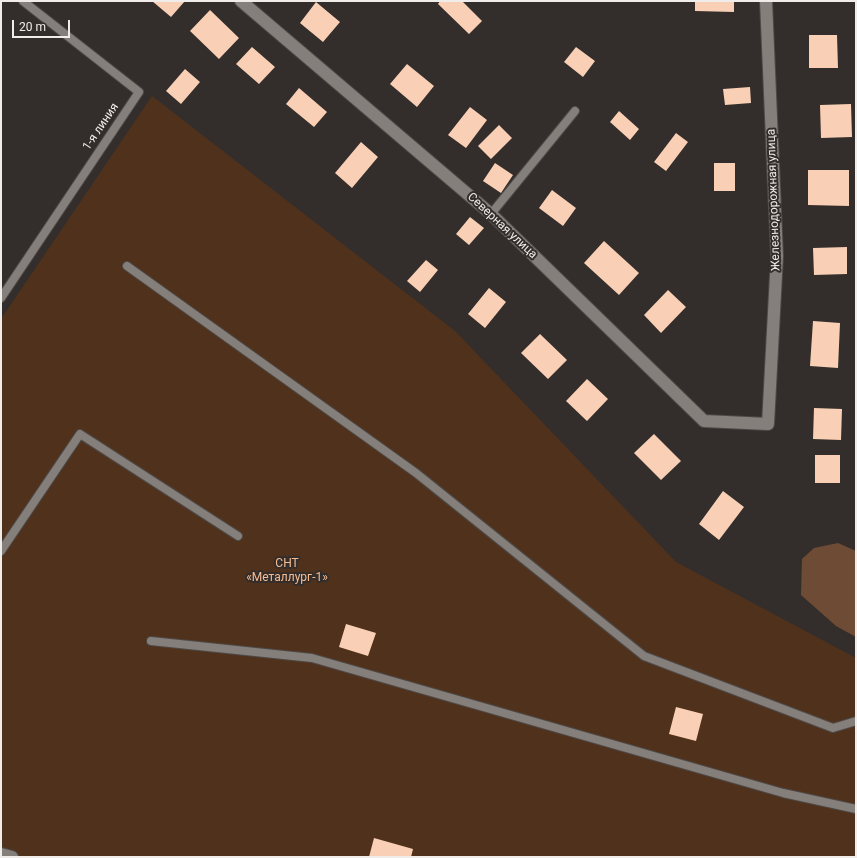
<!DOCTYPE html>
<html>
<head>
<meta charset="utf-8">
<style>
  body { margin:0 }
  #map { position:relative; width:857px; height:858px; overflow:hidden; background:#332e2b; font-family:Roboto,sans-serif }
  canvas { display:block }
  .frame { position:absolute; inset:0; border:2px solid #efecea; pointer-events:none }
  .scale { position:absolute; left:12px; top:20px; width:58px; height:18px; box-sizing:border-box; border:2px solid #efecea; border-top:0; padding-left:5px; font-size:12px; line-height:14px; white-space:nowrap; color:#efecea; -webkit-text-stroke:3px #332e2b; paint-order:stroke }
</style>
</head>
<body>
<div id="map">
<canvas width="857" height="858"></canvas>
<div class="frame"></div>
<div class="scale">20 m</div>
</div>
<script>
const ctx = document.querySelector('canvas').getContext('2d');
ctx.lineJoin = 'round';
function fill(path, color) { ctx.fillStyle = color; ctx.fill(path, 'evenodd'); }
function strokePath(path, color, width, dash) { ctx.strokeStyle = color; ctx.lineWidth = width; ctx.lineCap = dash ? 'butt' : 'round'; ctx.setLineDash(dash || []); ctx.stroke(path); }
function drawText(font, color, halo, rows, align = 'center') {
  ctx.font = font + ' Roboto,sans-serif'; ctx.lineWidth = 4; ctx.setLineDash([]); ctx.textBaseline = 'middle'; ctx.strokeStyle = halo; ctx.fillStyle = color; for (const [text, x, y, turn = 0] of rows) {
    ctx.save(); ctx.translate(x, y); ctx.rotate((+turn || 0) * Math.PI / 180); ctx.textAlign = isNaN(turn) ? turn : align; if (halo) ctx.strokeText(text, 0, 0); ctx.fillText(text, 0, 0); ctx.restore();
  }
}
fill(new Path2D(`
  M152,96L455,331L676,562L856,658V857H1V319Z`), '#50321c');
fill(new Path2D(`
  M838,543L856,551V637L836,626L801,595L802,559L814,548Z`), '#6e4b34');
fill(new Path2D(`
  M152,1H185L171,17Z
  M440,1H462L482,21L469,34L438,4Z
  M695,1H734V12L695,11Z
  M316,2L340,22L323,42L300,23Z
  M210,10L239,38L219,59L190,31Z
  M809,35H837L838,68H809Z
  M252,47L275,67L259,84L236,64Z
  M576,47L595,61L583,77L564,62Z
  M407,64L434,86L417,107L390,84Z
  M185,69L200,82L181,104L166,91Z
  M750,87L751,103L725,105L723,89Z
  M299,88L327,112L314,127L286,104Z
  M851,104L852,137L821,138L820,105Z
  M470,107L487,120L466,148L448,135Z
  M619,111L639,129L630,140L610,122Z
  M499,125L512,138L491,159L478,146Z
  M676,133L688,142L666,171L654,162Z
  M361,142L378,157L352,188L335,173Z
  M495,163L513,175L501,193L483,181Z
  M714,163H735V191H714Z
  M808,170H849V206L808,205Z
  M552,190L576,208L563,226L539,208Z
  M470,217L484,228L469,245L456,234Z
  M604,241L639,273L619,295L584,263Z
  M847,247V274L814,275L813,248Z
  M426,260L438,270L420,292L407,281Z
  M489,288L506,302L485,328L468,314Z
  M668,290L686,307L661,333L644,315Z
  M813,321L840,323L838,368L810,366Z
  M540,334L567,360L548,379L521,353Z
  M587,379L608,399L587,421L566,401Z
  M814,408L842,409L841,440L813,439Z
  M654,434L681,461L661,480L634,453Z
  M815,455H840V483H815Z
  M723,491L744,507L719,540L699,524Z
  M346,624L376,633L368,656L339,647Z
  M676,707L703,714L696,741L669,734Z
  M374,838L413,849L411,857H369Z`), '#f9d0b5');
const lane = new Path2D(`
  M491,214L575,111
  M127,266L416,473L644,656L833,728L856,721
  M1,298L139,92L23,1
  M1,551L80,434L238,536
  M151,641L312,658L783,793L856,809`);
const street = new Path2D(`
  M241,1L491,214L704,421L768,424L777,256L766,1
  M1,854L12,857`);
strokePath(lane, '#4e4947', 10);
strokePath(street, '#4e4947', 14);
strokePath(lane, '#857f7b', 8);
strokePath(street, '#857f7b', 12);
drawText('12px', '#efecea', '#332e2b', [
  ["1-я линия",101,127,-56],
  ["Железнодорожная улица",774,200,-92],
  ["Северная улица",502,226,43]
]);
drawText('12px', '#f7bb91', '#332e2b', [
  ["СНТ",287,564],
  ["«Металлург-1»",287,578]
]);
</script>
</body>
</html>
